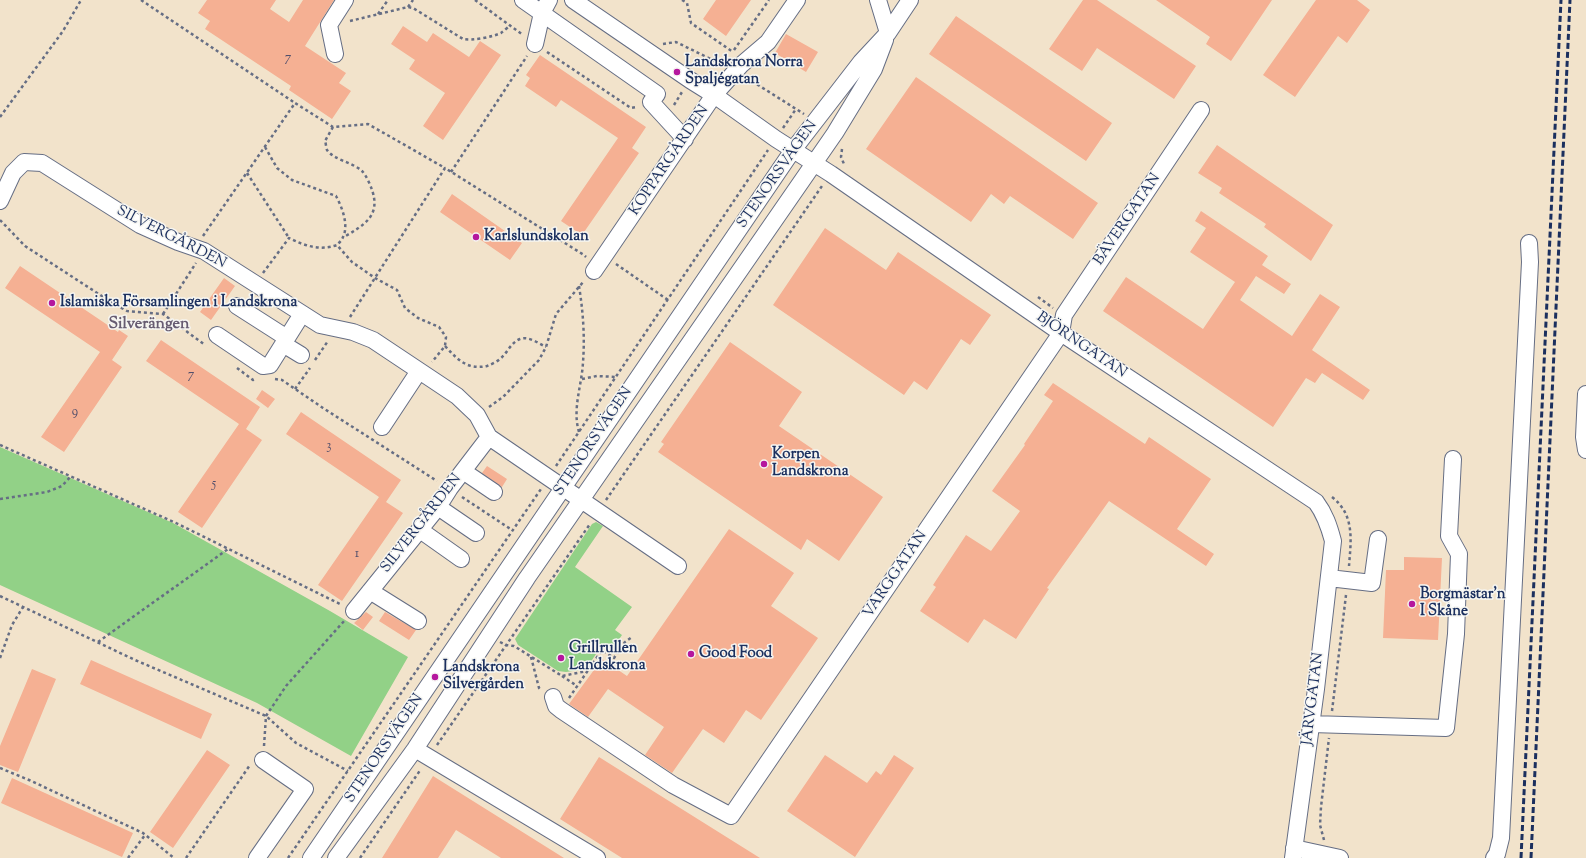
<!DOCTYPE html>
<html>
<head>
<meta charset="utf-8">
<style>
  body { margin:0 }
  canvas { display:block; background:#f2e3cb }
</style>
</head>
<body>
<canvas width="1586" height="858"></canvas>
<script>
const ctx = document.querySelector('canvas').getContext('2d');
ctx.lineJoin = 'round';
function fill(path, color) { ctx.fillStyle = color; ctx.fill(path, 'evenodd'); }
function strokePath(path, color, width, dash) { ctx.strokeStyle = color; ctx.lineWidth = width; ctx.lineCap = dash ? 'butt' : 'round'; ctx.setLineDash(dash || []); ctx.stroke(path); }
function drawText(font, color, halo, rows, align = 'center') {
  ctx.font = font + ' "Sorts Mill Goudy",serif'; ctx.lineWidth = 3; ctx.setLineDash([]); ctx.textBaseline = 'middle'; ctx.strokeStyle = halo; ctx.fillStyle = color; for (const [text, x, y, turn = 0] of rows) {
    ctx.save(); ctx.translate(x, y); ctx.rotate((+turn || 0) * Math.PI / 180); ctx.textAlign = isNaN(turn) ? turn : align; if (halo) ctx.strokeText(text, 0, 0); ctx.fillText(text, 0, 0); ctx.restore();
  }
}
fill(new Path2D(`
  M0,447L173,523L330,611L408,657L351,756L257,703L0,585Z
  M596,522L603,526L575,567L632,607L615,630L622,635L611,651L602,645L586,669L566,672L558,671L518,645L515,639L592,524Z`), '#92d187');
fill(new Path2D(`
  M207,0H276L270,9L289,22L303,0H334L305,46L346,73L339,83L351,91L332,119L289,90L291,86L205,29L210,21L198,13Z
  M716,0H751L726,36L703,19Z
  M1083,0H1097L1196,66L1174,99L1097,48L1082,71L1049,49Z
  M1156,0H1272L1231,61L1206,44L1210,37Z
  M1316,0H1357L1370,10L1347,43L1338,36L1295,97L1263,75Z
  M956,16L1112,123L1086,161L929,54Z
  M403,26L427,42L433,33L469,57L480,41L501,55L443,140L423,126L445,93L409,69L415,60L391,44Z
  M786,34L818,52L806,72L775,53Z
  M540,55L646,127L632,148L639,153L582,235L561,221L618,138L561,100L556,107L525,86L530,78L526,75Z
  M916,77L1098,203L1073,239L1010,196L1004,204L991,194L971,222L866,149Z
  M1217,145L1333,225L1311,261L1264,227L1266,224L1219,193L1222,188L1198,173Z
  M452,194L522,243L510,260L440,212Z
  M1201,211L1268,256L1262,265L1291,284L1284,294L1256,276L1240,300L1292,336L1320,294L1340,307L1312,350L1370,390L1363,400L1322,373L1315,383L1306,378L1273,427L1103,311L1126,277L1203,329L1235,282L1190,252L1206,228L1195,221Z
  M825,228L886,270L898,252L991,315L970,345L961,339L927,390L914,381L904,395L773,305Z
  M20,266L118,332L119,330L128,336L112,360L122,367L64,452L41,437L100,352L5,288Z
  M224,278L235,286L211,320L200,312Z
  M161,340L260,407L246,429L262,440L202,528L178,512L239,424L146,361Z
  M730,342L802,392L779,426L883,497L839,561L807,539L801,550L658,452L664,444L661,442Z
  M1053,383L1145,444L1149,437L1211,479L1177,529L1214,554L1206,566L1109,501L1047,588L1049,589L1016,639L984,619L968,643L920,611L936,587L933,585L966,535L991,551L1020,511L992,491L1025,445L1024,444L1053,401L1044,395Z
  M262,390L275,399L268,408L256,399Z
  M301,412L401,480L386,502L403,513L342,601L318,585L379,497L286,434Z
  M487,466L507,479L502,487L482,473Z
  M729,529L794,573L771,606L818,638L761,720L746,710L724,743L703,729L672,773L645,755L664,727L608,689L588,717L569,704L602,659L627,676Z
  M1404,557L1442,558L1438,640L1383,638L1386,570H1404Z
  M366,612L373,617L363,630L354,623Z
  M385,612L416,630L409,640L379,621Z
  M91,660L212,714L201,739L80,684Z
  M32,669L56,679L18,772L0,765V746Z
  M207,750L230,765L173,848L150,832Z
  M825,755L867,783L876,771L881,775L894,755L914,768L855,857L787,811Z
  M599,757L653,791L760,858H622L560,819Z
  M433,776L564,858H501L456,830L438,858H382Z
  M12,778L133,833L122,857L1,803Z`), '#f5b093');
const minor = new Path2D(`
  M523,0L657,94L651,102L685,139
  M573,0L690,80L714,95L776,139L831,174L1061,333L1316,502C1325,514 1329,526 1333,541L1316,689L1293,858
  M878,0L888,33
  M535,44L542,13L549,0
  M335,54L329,25L345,0
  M0,201L13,173L24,162L42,163L140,225L178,242L204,251L320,325L353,332L373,340L457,396L477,415L489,437L678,566
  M594,271L714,95L741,65L768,42L797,0
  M237,306L287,338
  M217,335L263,366L270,365L302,314
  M283,344L301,355
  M1586,394L1584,437L1586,450
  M382,427L419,371
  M463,471L494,492
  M438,507L476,533
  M420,530L461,559
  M1329,578L1372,583L1378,539
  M370,591L418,621
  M354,611L438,507L450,488L489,437
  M553,697L556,706L561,710L673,785L731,816L1061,333L1064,315L1201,110
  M1311,724L1446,728L1456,634L1459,554L1449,536L1453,459
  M415,749L597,858
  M1294,848L1340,858
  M257,858L305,789L263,760
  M311,858L793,150L861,62L888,33L910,0
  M336,858L415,749L527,578L835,133L874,69L885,40
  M1494,858L1497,854L1501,838L1530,262L1529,243`);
strokePath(minor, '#666e84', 18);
strokePath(new Path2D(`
  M141,0L295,103
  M475,0L523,35
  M682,0L687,3L691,23L733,52
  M408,7L413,0
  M378,14L388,0
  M350,21L408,7L413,8L463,39C472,41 492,37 501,33C504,31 508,27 511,25
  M663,44L676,42L723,65
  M734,50L769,0
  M547,52L631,108L637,107
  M747,78L804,114
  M674,105L682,92
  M0,117L63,31L81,0
  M333,127L325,141C326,143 326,148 327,150C334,160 352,162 362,171C366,175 370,184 372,190C381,216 364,225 344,237
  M783,128L796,109
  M265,147L277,168L292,180L336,196C342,207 349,225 343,237C342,240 339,243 337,245
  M842,149L841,157L844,164
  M451,172L527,56
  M247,173L289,238
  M0,220L25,246L111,302L127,311L163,314L205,345
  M203,236L295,103L333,127L368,124L445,168
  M616,264L668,300
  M263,273L289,238C305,246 320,251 337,245L352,262L375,278L397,290L405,308L418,318L439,327L446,337L445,346L432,362
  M1038,297L1053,308
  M163,314L196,263
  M350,317L445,168L584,255L586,257
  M445,346C458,360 467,370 487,366C492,364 499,361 503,356C508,351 512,342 520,339C529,336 538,343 546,347
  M315,360L328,341
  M237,368L253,380L256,379
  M275,379L282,380L323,408L437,481
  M582,379L597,376L616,377
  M295,389L310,368
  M489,407L503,397L539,360L546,347L556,314L584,281
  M579,432C572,409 582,385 583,362C585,337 583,311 579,286
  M0,445L176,523L342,605
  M556,466L768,150
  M462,497L512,530
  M1332,497C1355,515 1351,540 1349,566
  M0,499L47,492L62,486L71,476
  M606,500L822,186
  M0,596L135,660L266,716L296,743L348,771
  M98,642L228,549
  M500,642L506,645L514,646L562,676L587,671
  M531,657L539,688L541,690
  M0,658L12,625L23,607
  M562,676L577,686
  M569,698L602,650L614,658L625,642L632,637
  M1332,711L1346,595
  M437,745L590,524
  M264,746L266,716L286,686L345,620
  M0,768L29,780L143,833L174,858
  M1324,840L1320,825L1321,807L1329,738
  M128,858L145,835
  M186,858L250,765
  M288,858L541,489
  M360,858L421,769`), '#666e84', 2.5, [3, 3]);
strokePath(minor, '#fff', 16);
strokePath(new Path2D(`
  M1521,858L1561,0
  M1531,858L1570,0`), '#1b2f5e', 3, [6, 3]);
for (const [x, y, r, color] of [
  [677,72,4,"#b5179e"],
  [476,237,4,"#b5179e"],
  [52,303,4,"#b5179e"],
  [764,464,4,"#b5179e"],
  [1412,604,4,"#b5179e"],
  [691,654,4,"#b5179e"],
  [561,658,4,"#b5179e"],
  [435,677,4,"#b5179e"]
]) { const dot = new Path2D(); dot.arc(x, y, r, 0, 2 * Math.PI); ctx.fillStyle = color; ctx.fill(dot); strokePath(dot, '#f6f6f2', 1.5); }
drawText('13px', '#524f6b', null, [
  ["7",288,59],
  ["7",191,376],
  ["9",75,413],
  ["3",329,447],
  ["5",214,485],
  ["1",357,555]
]);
drawText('bold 15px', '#1b2f5e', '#f6f6f2', [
  ["Landskrona Norra",685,63],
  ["Spaljégatan",685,80],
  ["Karlslundskolan",484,237],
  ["Islamiska Församlingen i Landskrona",60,303],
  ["Korpen",772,455],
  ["Landskrona",772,472],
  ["Borgmästar'n",1420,595],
  ["I Skåne",1420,612],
  ["Grillrullen",569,649],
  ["Landskrona",569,666],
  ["Good Food",699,654],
  ["Landskrona",443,668],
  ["Silvergården",443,685]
], 'left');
drawText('15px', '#1b2f5e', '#f6f6f2', [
  ["KOPPARGÅRDEN",670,161,-56],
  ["STENORSVÄGEN",778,175,-55],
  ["BÄVERGATAN",1128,220,-56],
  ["SILVERGÅRDEN",171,238,27],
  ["BJÖRNGATAN",1081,346,34],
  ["STENORSVÄGEN",594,442,-56],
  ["SILVERGÅRDEN",422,524,-52],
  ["VARGGATAN",896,575,-56],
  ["JÄRVGATAN",1314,699,-83],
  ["STENORSVÄGEN",385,749,-56]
]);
drawText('bold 16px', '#675c71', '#f6f6f2', [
  ["Silverängen",149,325]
]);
</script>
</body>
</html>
